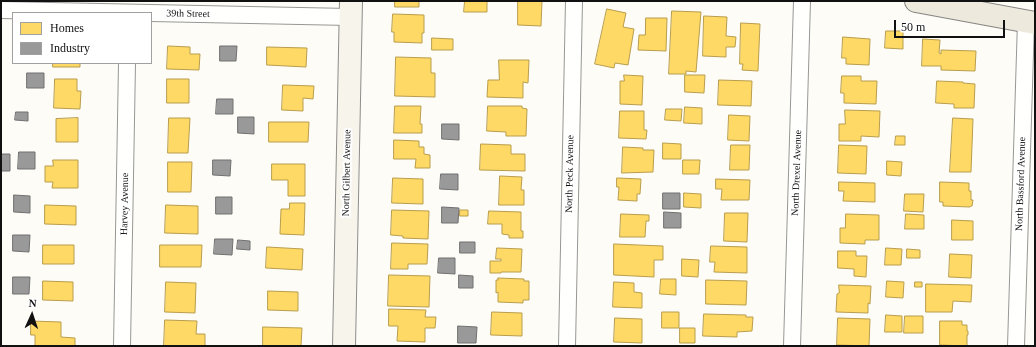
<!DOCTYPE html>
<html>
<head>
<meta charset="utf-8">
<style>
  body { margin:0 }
  #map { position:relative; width:1036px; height:347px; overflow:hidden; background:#fdfcf7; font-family:Georgia,serif }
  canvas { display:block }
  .frame { position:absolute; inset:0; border:2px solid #111; pointer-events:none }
  .legend { position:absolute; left:12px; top:12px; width:140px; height:52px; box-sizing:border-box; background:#fff; border:1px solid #a0a0a0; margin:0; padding:5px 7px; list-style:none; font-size:12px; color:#111 }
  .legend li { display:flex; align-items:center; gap:8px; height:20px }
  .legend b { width:20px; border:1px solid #a0a0a0 }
  .north { position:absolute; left:12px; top:295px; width:40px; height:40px; -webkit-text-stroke:3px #fff; paint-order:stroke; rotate:3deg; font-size:11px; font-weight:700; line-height:16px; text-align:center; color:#111 }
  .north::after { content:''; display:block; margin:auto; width:14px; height:18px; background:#111; clip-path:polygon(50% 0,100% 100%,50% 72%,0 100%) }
  .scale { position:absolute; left:894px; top:20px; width:111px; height:18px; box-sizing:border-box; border:2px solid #111; border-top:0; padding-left:5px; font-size:12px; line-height:14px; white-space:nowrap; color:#111; -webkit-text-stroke:3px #fff; paint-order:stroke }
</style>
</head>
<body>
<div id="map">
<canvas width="1036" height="347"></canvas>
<div class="frame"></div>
<ul class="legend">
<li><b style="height:11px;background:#ffd966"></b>Homes</li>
<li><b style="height:11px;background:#999"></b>Industry</li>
</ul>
<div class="north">N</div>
<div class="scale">50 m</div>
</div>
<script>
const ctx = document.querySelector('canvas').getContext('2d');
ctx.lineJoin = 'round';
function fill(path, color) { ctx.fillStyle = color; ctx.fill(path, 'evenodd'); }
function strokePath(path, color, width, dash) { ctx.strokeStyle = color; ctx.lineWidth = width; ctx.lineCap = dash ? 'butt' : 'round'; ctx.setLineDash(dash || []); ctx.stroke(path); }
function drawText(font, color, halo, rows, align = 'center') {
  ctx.font = font + ' Georgia,serif'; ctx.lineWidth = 4; ctx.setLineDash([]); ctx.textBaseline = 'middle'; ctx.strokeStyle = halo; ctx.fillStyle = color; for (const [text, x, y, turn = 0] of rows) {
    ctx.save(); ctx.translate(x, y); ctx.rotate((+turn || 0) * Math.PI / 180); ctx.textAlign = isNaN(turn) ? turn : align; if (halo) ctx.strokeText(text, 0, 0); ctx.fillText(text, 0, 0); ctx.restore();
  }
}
const homes = new Path2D(`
  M395,1H419V7H395Z
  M465,1H490H487V12H464Z
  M518,1H542L541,26L518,25Z
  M607,9L626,13L623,27L634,29L628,65L615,63L614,68L595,64Z
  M672,11L701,12L696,72L686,71V74H669Z
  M393,14L424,15V33H422V43L394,42V32H392Z
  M704,16L727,17L726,36L736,37L735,47H726V57L703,56Z
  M646,18H667L666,51L638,50L639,35H645Z
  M741,23L760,24L758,71L742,70L743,64H740Z
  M886,31H903V49L885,48Z
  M843,37L870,39L869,65L846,64V58H842Z
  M432,38L453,39V50H432Z
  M923,39L940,40L939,53L941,54V50L976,51L975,71L941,70V66H922Z
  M168,46L190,47V54H200L199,70L167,69Z
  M267,47L307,48L306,67L267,65Z
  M396,57L431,58V73H435V97L395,96Z
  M499,60H529L528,83L523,82V98L487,97L488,80H499Z
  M53,63H80V67H53Z
  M624,75L643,76L642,105L620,104V81H624Z
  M685,75H705L704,93L685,92Z
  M842,76H861V81H877L876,104L844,103V93H841Z
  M55,79H77V91H81L80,109L54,108Z
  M167,79H189V103H167Z
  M719,80L752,81L751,106L718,105Z
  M937,81L963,82V83L975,84L974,108H954V104L936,103Z
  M283,85L314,86L313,99L303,98V111L282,110Z
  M395,106H421L420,124H422V133H394Z
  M488,106H522V108L527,109L526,136H506V132L487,131Z
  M685,107L702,108V124L684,123Z
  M666,109H682L681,121L665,120Z
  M845,110L880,111L879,137L861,136V141H839V124H845Z
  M620,111H644V130H647L646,139L619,138Z
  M729,115L750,116L749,141L728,140Z
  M78,118V142H56V119Z
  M169,118H190L188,153H168Z
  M953,118L973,119L971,172H950Z
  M269,122H309L308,142H269Z
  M896,136H905V145H895Z
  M394,140L419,141V147H424V154L430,155V168H415L416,159H394Z
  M663,143L681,144V159H663Z
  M481,144L511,145V154H525V171L480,170Z
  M731,145H750L749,170H730Z
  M839,145L867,146L866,174L838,173Z
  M623,147L643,148V150H654L653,172L622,173Z
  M53,160H78V188H52L53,182H45V166H53Z
  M683,160H700L699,174H683Z
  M887,161L902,162L901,176L887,175Z
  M168,162H192L191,192H168Z
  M272,164H305V196H288V180H272Z
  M500,176L522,177L521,190H524V205H499Z
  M393,178L423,179V204L392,203Z
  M617,178L641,179L640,194H637V201L618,200L619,187H617Z
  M716,179L750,180L749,200H721L722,189H716Z
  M839,182L875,183V202L843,201L844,191H839Z
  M940,182L969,183V191H971V200H973L972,206H971L970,207L943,206V202H940Z
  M684,193L701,194V208L684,207Z
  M905,194H924L923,212L904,211Z
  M290,203H305L304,235L280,234L281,209H289Z
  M45,205L76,206V225L45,224Z
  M166,205L198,206V234L165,233Z
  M392,210L429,211L428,239L403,238V236L391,235Z
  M460,210H468V216H460Z
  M489,211L521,212V231H523V238H509V235L502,234V224H488Z
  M725,213H748L747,242L724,241Z
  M621,214L649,215V221H646L645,237H620Z
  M846,214L879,215V240H865V244L840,243V228H845Z
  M906,214L924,215V229H905Z
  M952,220L973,221V240H952Z
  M392,243L428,244L427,264H408V269H391Z
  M614,244L663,246V260H654V277L614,275Z
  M43,245H74V264H43Z
  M160,245H202L201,267H160Z
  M711,246L747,247V273L714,272L715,262H710Z
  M267,247L303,249L302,270L266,268Z
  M497,248L522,249L521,272H501V273H490V261H501V259H496Z
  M886,248L902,249L901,265H885Z
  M907,249L920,250V258H907Z
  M838,251H856V256H867L866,277L854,276V269L838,268Z
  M950,254L972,255L971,278L949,277Z
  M682,259L699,260L698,277L682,276Z
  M389,275L430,276L429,307L388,306Z
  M498,278L524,279V281H529V300H523V303L498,302V292L496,293V280H498Z
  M661,279H676V295L660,294Z
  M706,280L747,281L746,305L706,304Z
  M43,281L73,282V301L43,300Z
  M887,281L904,282L903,298L886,297Z
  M166,282L196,283L195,313L165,312Z
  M614,282L634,283V292L642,293V308L613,307Z
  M915,282H922V287H915Z
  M926,284L972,285L971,302L953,301L952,312H926Z
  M839,285L871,286L870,304L868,303V313L836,312L837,294L839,293Z
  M268,291L298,292V311L268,310Z
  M389,309L426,310L425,317H436L435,328H425V342L397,341L398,326H389Z
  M492,312L522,313V336L491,335Z
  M662,312H679V328H662Z
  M704,314L746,315V317H753L752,331L737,332V337L703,336Z
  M886,315L902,316V332H885Z
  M905,316H923V333H904Z
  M615,318L642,319V343L614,342Z
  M838,318L870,319L869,346L837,345Z
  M165,320L197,321L196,334H205V346H164Z
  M31,321L61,322V337L75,338V346H35V335H31Z
  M940,321H962V325H967V331H968V335H967V346L940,345Z
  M263,327L302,328L301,346H263Z
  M680,328H695V343H680Z`);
fill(homes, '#ffd966');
strokePath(homes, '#b89d4c', 1);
const industry = new Path2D(`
  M220,46H237L236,61H220Z
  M27,73H44V88H27Z
  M217,99H233V114H216Z
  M16,112H28V121L15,120Z
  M238,117H254V134L238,133Z
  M442,124H459V140L442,139Z
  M19,152H35V169H18Z
  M1,154H10V171H1Z
  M213,160H231L230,176L213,175Z
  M441,174H458V190L440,189Z
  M663,193H680V209H663Z
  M14,195L30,196V213L14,212Z
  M216,197H232V214H216Z
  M442,207L459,208L458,223H442Z
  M664,212L681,213V228H664Z
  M13,235H30L29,252L13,251Z
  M215,239H233L232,255L214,254Z
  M238,240L250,241V250L237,249Z
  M460,242H475V253H460Z
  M439,258H455V274L438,273Z
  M459,275L473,276V288H459Z
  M13,277H30L29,294H13Z
  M458,326L477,327L476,343H458Z`);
fill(industry, '#999');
strokePath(industry, '#707070', 1);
const street = new Path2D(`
  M1,10L350,17
  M122,346L127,63
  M567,346L574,1
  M792,346L802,1
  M1016,346L1026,21`);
const secondary = new Path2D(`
  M344,346L351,1`);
const primary = new Path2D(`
  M916,1L1035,23`);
strokePath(street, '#979795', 18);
strokePath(secondary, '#8e8d8b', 24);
strokePath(primary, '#858482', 24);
strokePath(street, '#fffffe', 16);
strokePath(secondary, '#f6f4eb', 22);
strokePath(primary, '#ede9dc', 22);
drawText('10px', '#111', '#fff', [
  ["39th Street",188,14,1],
  ["North Gilbert Avenue",347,173,-89],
  ["North Drexel Avenue",797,173,-88],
  ["North Peck Avenue",570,174,-89],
  ["North Bassford Avenue",1021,184,-88],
  ["Harvey Avenue",125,204,-89]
]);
</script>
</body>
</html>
